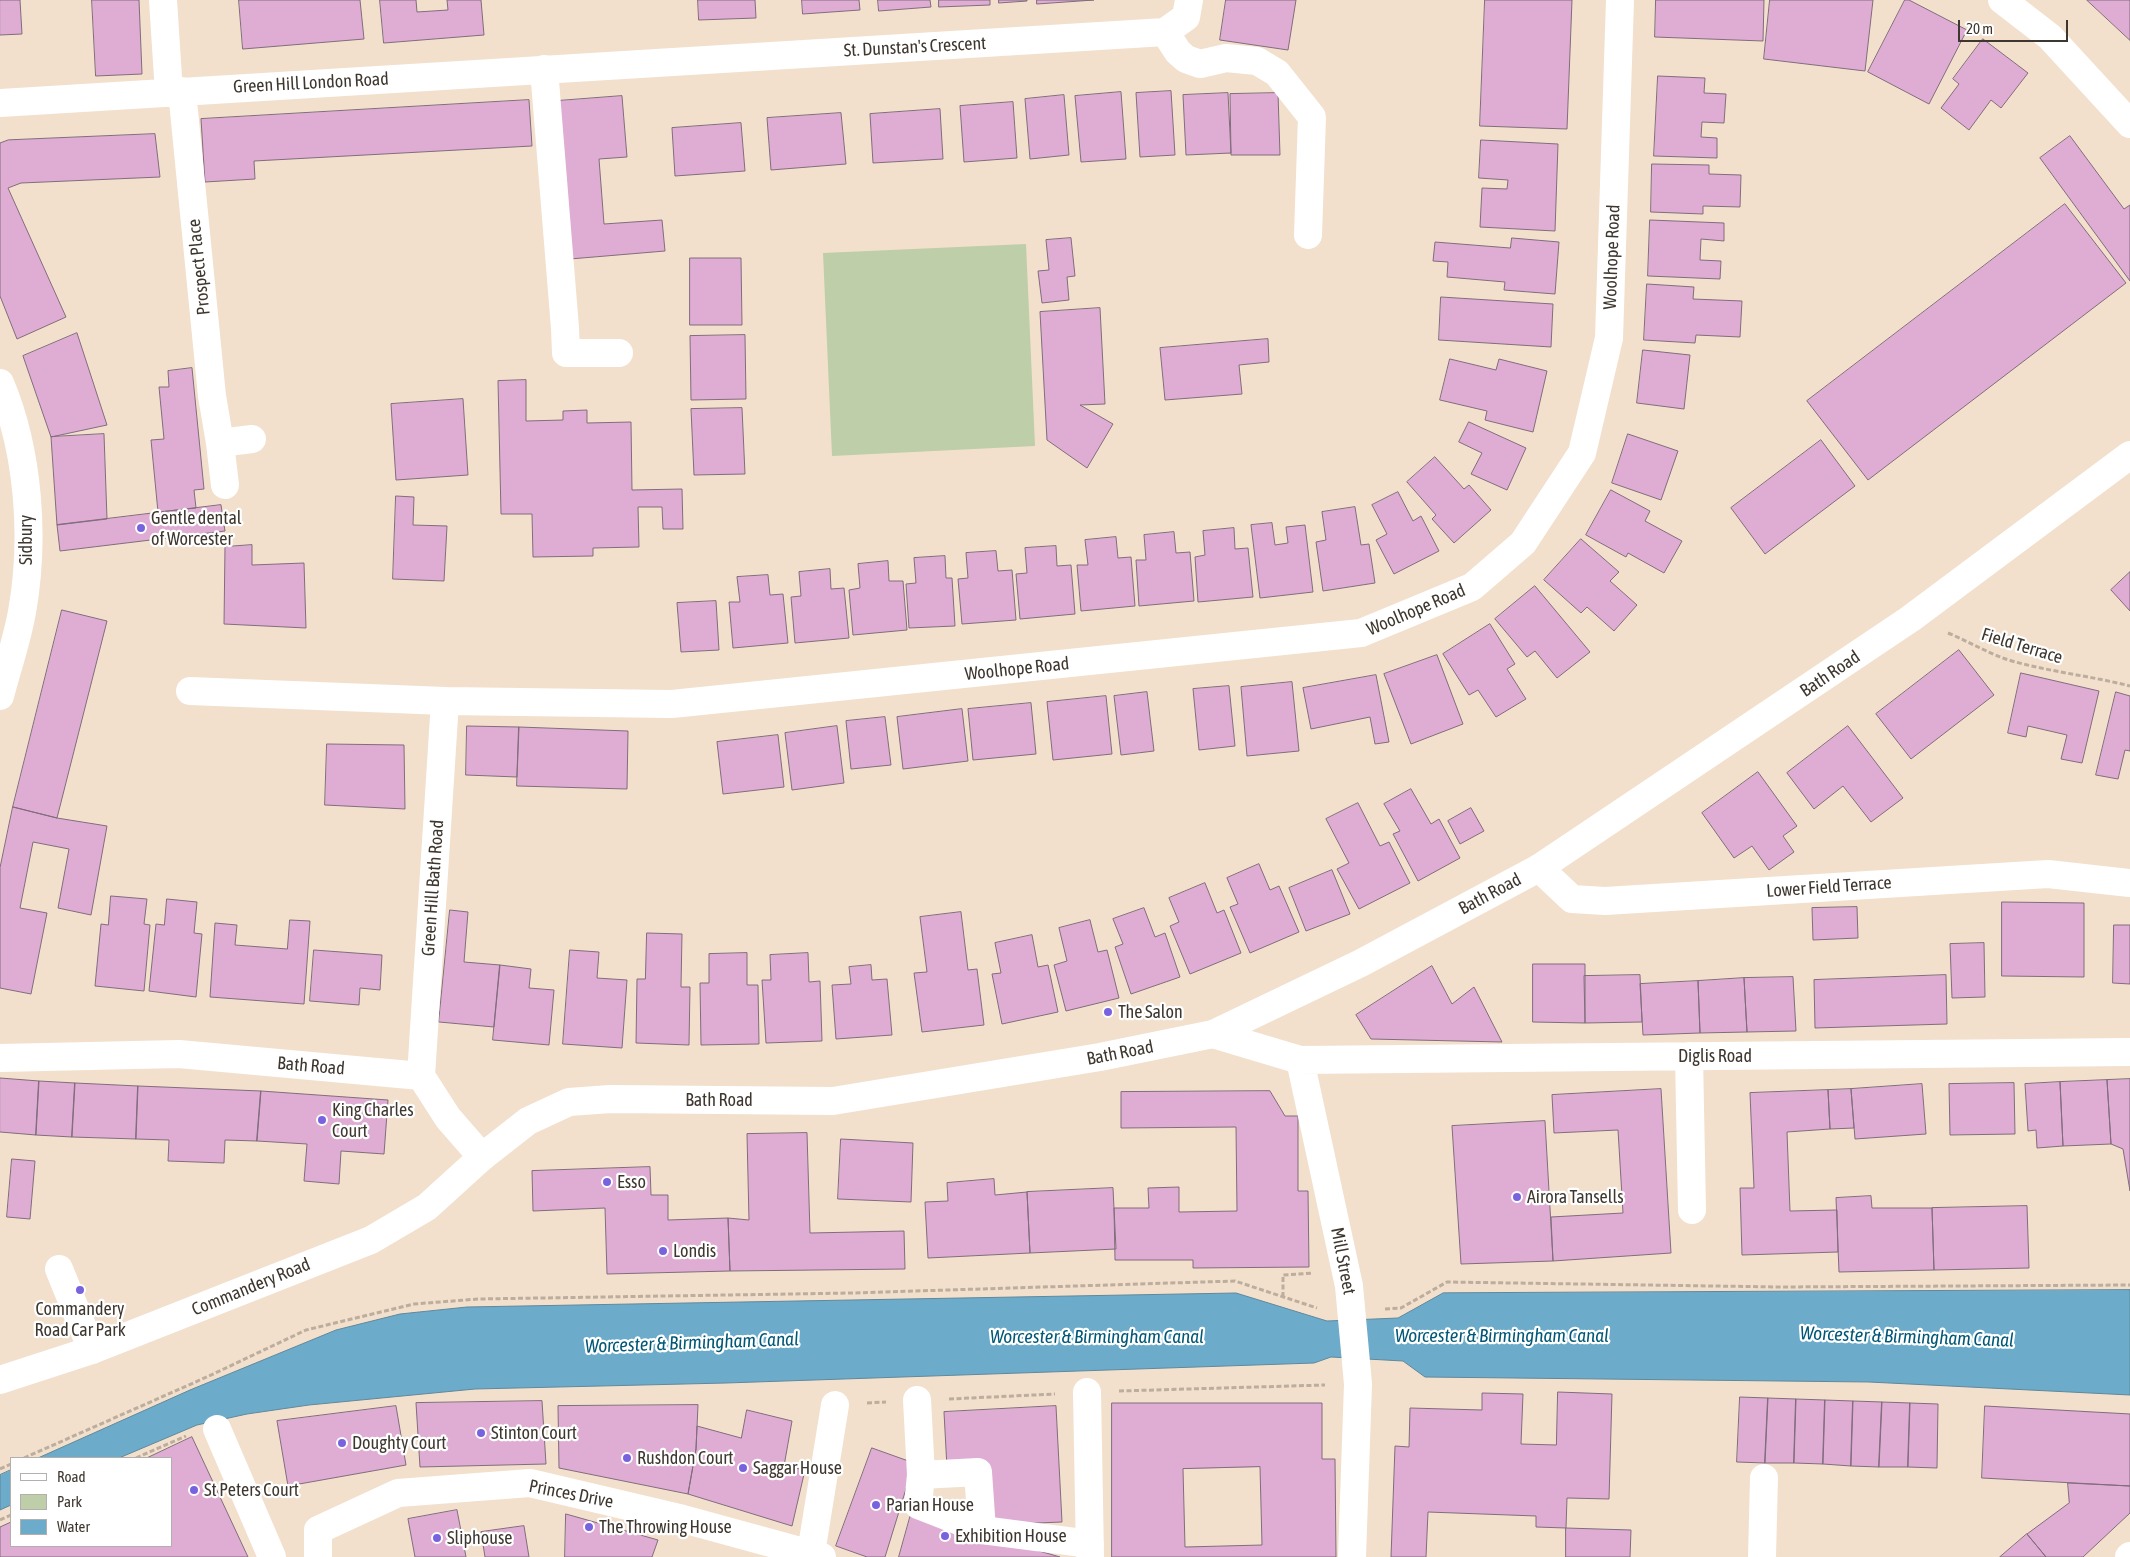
<!DOCTYPE html>
<html>
<head>
<meta charset="utf-8">
<style>
  body { margin:0 }
  #map { position:relative; width:2130px; height:1557px; overflow:hidden; background:#f2e0cd; font-family:"Asap Condensed",sans-serif }
  canvas { display:block }
  .legend { position:absolute; left:10px; top:1457px; width:162px; height:90px; box-sizing:border-box; background:#fff; border:1px solid #b2afac; margin:0; padding:6px 9px; list-style:none; font-size:15px; color:#3e372f }
  .legend li { display:flex; align-items:center; gap:10px; height:25px }
  .legend b { width:25px; border:1px solid #b2afac }
  .scale { position:absolute; left:1958px; top:20px; width:110px; height:22px; box-sizing:border-box; border:2px solid #3e372f; border-top:0; padding-left:6px; font-size:15px; line-height:18px; white-space:nowrap; color:#3e372f; -webkit-text-stroke:4px #fff; paint-order:stroke }
</style>
</head>
<body>
<div id="map">
<canvas width="2130" height="1557"></canvas>
<ul class="legend">
<li><b style="height:6px;background:#fff"></b>Road</li>
<li><b style="height:14px;background:#bdcea9"></b>Park</li>
<li><b style="height:14px;background:#6dabca"></b>Water</li>
</ul>
<div class="scale">20 m</div>
</div>
<script>
const ctx = document.querySelector('canvas').getContext('2d');
ctx.lineJoin = 'round';
function fill(path, color) { ctx.fillStyle = color; ctx.fill(path, 'evenodd'); }
function strokePath(path, color, width, dash) { ctx.strokeStyle = color; ctx.lineWidth = width; ctx.lineCap = dash ? 'butt' : 'round'; ctx.setLineDash(dash || []); ctx.stroke(path); }
function drawText(font, color, halo, rows, align = 'center') {
  ctx.font = font + ' "Asap Condensed",sans-serif'; ctx.lineWidth = 4.5; ctx.setLineDash([]); ctx.textBaseline = 'middle'; ctx.strokeStyle = halo; ctx.fillStyle = color; for (const [text, x, y, turn = 0] of rows) {
    ctx.save(); ctx.translate(x, y); ctx.rotate((+turn || 0) * Math.PI / 180); ctx.textAlign = isNaN(turn) ? turn : align; if (halo) ctx.strokeText(text, 0, 0); ctx.fillText(text, 0, 0); ctx.restore();
  }
}
fill(new Path2D(`
  M1026,244L1035,446L832,456L823,253Z`), '#bdcea9');
const water = new Path2D(`
  M2130,1290V1395L1869,1382L1425,1377L1403,1361L1331,1357L1314,1363L726,1383L475,1389L309,1405L247,1414L197,1425L119,1458H38L190,1390L336,1330L400,1314L467,1307L1236,1293L1327,1321L1398,1318L1443,1293Z
  M11,1470V1505L0,1510V1475Z`);
fill(water, '#6dabca');
strokePath(water, '#5f889c', 1);
const building = new Path2D(`
  M0,0H20L22,34L0,35Z
  M92,0H139L142,74L96,76Z
  M239,0H360L364,39L243,49Z
  M380,0H416L417,12L448,10L447,0H481L484,35L384,43Z
  M698,0H755L756,18L699,20Z
  M802,0H859L860,10L803,14Z
  M878,0H930L931,7L879,11Z
  M939,0H990V5L939,7Z
  M999,0H1027V1L999,3Z
  M1037,0H1094L1037,4Z
  M1226,0H1296L1288,50L1220,40Z
  M1485,0H1572L1567,129L1480,126Z
  M1656,0H1764L1763,41L1655,37Z
  M1770,0H1873L1865,71L1764,59Z
  M1905,0H1909L1967,30L1929,104L1868,72Z
  M2087,0H2130V40Z
  M1983,39L2028,73L2001,108L1991,100L1969,130L1941,108L1959,84L1953,79Z
  M1658,76L1705,78L1704,93L1726,94L1724,123L1702,122L1701,137L1717,138V158L1654,156Z
  M1171,91L1175,155L1140,157L1136,93Z
  M1121,92L1126,159L1081,162L1075,96Z
  M1228,93L1231,153L1186,155L1183,95Z
  M1278,93L1280,155H1231L1230,94Z
  M1064,95L1069,155L1030,159L1025,99Z
  M622,96L627,157L599,159L604,224L662,220L665,251L570,259L557,101Z
  M529,100L532,146L254,161L255,179L205,182L201,119Z
  M1013,102L1017,158L964,162L960,106Z
  M940,109L943,159L873,163L870,114Z
  M841,113L846,164L771,170L767,118Z
  M741,123L745,171L675,176L672,128Z
  M155,134L160,177L21,183L8,188L66,317L17,339L0,296V143L8,140Z
  M2070,136L2124,209L2130,205V281L2040,158Z
  M1481,140L1558,144L1555,231L1480,227L1482,188L1507,189L1508,180L1479,178Z
  M1652,164L1709,165V174L1741,175L1740,207L1703,206V214L1651,212Z
  M2065,204L2126,283L1868,480L1807,401Z
  M1650,220L1724,223V241L1701,239L1700,260L1721,261L1720,279L1648,276Z
  M1071,238L1075,276L1067,277L1069,300L1042,303L1038,271L1049,270L1046,240Z
  M1512,238L1559,242L1555,294L1504,290L1505,282L1447,277L1448,262L1433,261L1435,242L1510,248Z
  M690,258H741L742,325H690Z
  M1647,284L1694,287L1693,299L1742,301L1740,337L1696,335L1695,343L1644,340Z
  M1441,297L1553,304L1551,347L1439,340Z
  M1100,308L1105,404L1080,405L1113,424L1087,468L1047,440L1040,312Z
  M77,333L107,425L51,437L23,356Z
  M745,335L746,399L691,400L690,336Z
  M1268,339L1269,362L1239,365L1242,394L1165,400L1160,348Z
  M1643,350L1690,355L1684,409L1637,403Z
  M1450,359L1496,370L1499,359L1547,371L1533,432L1485,420L1487,411L1440,400Z
  M192,368L204,489L194,490L196,508L158,512L151,440L164,439L159,387H169L168,371Z
  M526,380V421L563,420V411L587,410V423L631,422L632,490L682,489L683,529H663L662,507H638L639,547L593,548V556L533,557L532,514H501L498,381Z
  M463,399L468,475L396,480L391,404Z
  M742,408L745,474L694,475L691,409Z
  M1469,422L1526,448L1507,490L1471,474L1482,453L1459,442Z
  M104,434L107,519L57,525L51,437Z
  M1628,434L1678,451L1661,500L1612,483Z
  M1821,440L1855,486L1765,554L1731,508Z
  M1435,457L1464,489L1469,485L1491,510L1454,543L1432,519L1436,515L1407,482Z
  M1611,490L1650,511L1645,521L1682,541L1664,573L1628,553L1626,557L1586,535Z
  M1398,492L1413,521L1421,516L1439,551L1394,574L1376,540L1387,534L1372,505Z
  M396,496L414,497L413,525L447,526L444,581L393,579Z
  M221,505L225,531L60,551L57,525Z
  M1355,507L1361,545L1369,544L1375,583L1323,591L1316,542L1326,540L1322,512Z
  M1272,523L1275,545L1288,543L1286,527L1305,525L1313,592L1260,598L1251,525Z
  M1234,528L1235,549L1248,548L1253,597L1198,602L1195,557L1205,555L1203,531Z
  M1174,532L1176,553L1190,552L1194,601L1139,606L1136,560H1146L1144,535Z
  M1116,537L1118,558L1131,557L1135,606L1081,611L1077,565H1088L1085,540Z
  M1581,539L1619,572L1610,581L1637,605L1614,631L1587,607L1581,613L1544,580Z
  M252,545V565L304,563L306,628L224,624L225,547Z
  M1056,546L1057,566L1071,565L1075,614L1020,619L1016,574L1027,573L1025,548Z
  M996,551L998,571L1012,570L1016,620L962,624L958,579L968,578L966,553Z
  M945,556L946,578H952L955,626L909,628L906,584L916,583L914,558Z
  M888,561L889,581H903L907,630L853,635L849,590L860,588L858,564Z
  M830,569L831,589L844,588L849,638L795,643L791,597L801,596L799,572Z
  M2130,572V611L2111,590Z
  M768,575L770,595L783,594L788,643L733,648L729,602H740L737,577Z
  M1535,586L1590,652L1557,678L1535,651L1527,657L1495,619Z
  M716,601L719,650L681,652L677,603Z
  M62,610L107,621L57,818L13,807Z
  M1490,624L1515,664L1507,669L1526,699L1496,717L1478,690L1469,695L1443,654Z
  M1959,650L1994,695L1911,759L1876,714Z
  M1437,655L1463,724L1411,744L1384,674Z
  M2021,673L2099,691L2082,763L2061,759L2067,735L2028,726L2026,737L2008,733Z
  M1376,675L1389,742L1375,744L1370,717L1311,729L1303,688Z
  M1292,682L1299,751L1247,756L1241,687Z
  M1229,686L1235,746L1199,750L1193,689Z
  M1147,692L1154,751L1121,755L1114,696Z
  M2116,692L2130,696V751L2125,750L2118,779L2096,775Z
  M1106,696L1112,754L1053,760L1047,702Z
  M1031,703L1036,754L973,760L968,709Z
  M962,709L968,761L903,769L897,717Z
  M885,717L891,765L851,769L846,721Z
  M467,726L519,727L517,777L466,775Z
  M837,726L844,783L792,790L785,733Z
  M1848,726L1903,798L1871,822L1843,786L1814,809L1787,773Z
  M519,727L628,731L627,789L517,786Z
  M778,735L784,787L723,794L717,742Z
  M327,744L404,745L405,809L325,805Z
  M1758,772L1797,826L1783,836L1794,852L1769,870L1752,846L1734,858L1702,813Z
  M1411,789L1431,824L1439,819L1460,858L1418,881L1393,834L1400,831L1384,804Z
  M1358,803L1380,846L1389,842L1410,883L1359,909L1337,869L1349,863L1326,819Z
  M13,807L57,818L107,826L91,915L58,908L69,849L33,842L20,908L47,913L31,994L0,988V868Z
  M1471,808L1484,831L1460,844L1448,821Z
  M1259,864L1270,890L1279,886L1299,932L1250,953L1230,907L1238,904L1227,878Z
  M1332,870L1350,914L1306,931L1289,888Z
  M1205,883L1217,913L1224,910L1241,953L1190,974L1170,926L1179,922L1169,898Z
  M111,896L147,899L144,924L150,925L144,991L95,986L101,924L108,925Z
  M167,899L197,902L194,933L202,934L196,997L149,991L156,924L164,925Z
  M2002,902L2084,903V977L2002,976Z
  M1857,907L1858,938L1813,940L1812,908Z
  M1144,908L1155,937L1165,933L1180,977L1131,994L1115,947L1123,944L1113,919Z
  M450,910L468,912L464,962L500,965L494,1027L439,1022Z
  M961,912L968,970L977,969L984,1025L922,1032L914,973L927,972L920,917Z
  M290,920L310,921L304,1004L210,997L215,923L237,925L235,945L287,949Z
  M1090,920L1098,952L1107,950L1119,998L1066,1011L1054,965L1067,961L1059,928Z
  M2114,925H2130V984L2113,983Z
  M647,933L682,934L681,987H690L689,1045L636,1043L637,979H645Z
  M1032,935L1038,967L1048,965L1058,1012L1002,1024L992,974L1001,973L995,943Z
  M1984,943L1985,997L1952,998L1950,944Z
  M314,950L382,955L380,990L360,988L359,1005L310,1001Z
  M570,950L599,952L597,978L627,980L622,1048L563,1044Z
  M747,953V985H758L759,1044L701,1045L700,983H709V954Z
  M808,953L809,982L820,981L822,1041L766,1043L762,980H771L770,955Z
  M1533,964H1585V1023L1533,1022Z
  M500,965L531,969L529,988L554,990L549,1045L493,1040Z
  M871,965L872,980L887,979L892,1035L836,1039L832,985L851,984L849,967Z
  M1432,966L1452,1004L1474,987L1502,1042L1371,1039L1356,1015Z
  M1640,975L1642,1022L1585,1023L1584,976Z
  M1946,975L1947,1024L1815,1028L1814,980Z
  M1793,977L1796,1031L1747,1032L1744,978Z
  M1744,978L1747,1032L1700,1033L1698,981Z
  M1698,981L1700,1033L1643,1035L1640,984Z
  M0,1078L39,1081L36,1135L0,1132Z
  M2130,1079V1191L2123,1149L2111,1144L2107,1080Z
  M2107,1080L2111,1144L2063,1146L2060,1082Z
  M39,1081L75,1083L72,1137L36,1135Z
  M2060,1082L2063,1146L2037,1148L2036,1130L2028,1131L2025,1084Z
  M75,1083L138,1086L136,1139L72,1137Z
  M2014,1083L2015,1134L1950,1135L1949,1084Z
  M1922,1084L1926,1134L1855,1139L1851,1089Z
  M138,1086L261,1091L257,1141L225,1140L224,1163L168,1161L169,1140L136,1139Z
  M1661,1089L1671,1253L1553,1261L1551,1217L1623,1213L1618,1130L1554,1133L1552,1095Z
  M1851,1089L1854,1128L1830,1129L1828,1090Z
  M1828,1090L1830,1129L1787,1132L1790,1211L1837,1210L1838,1252L1742,1255L1740,1188H1754L1750,1093Z
  M261,1091L388,1100L384,1154L341,1151L339,1184L304,1181L307,1144L257,1141Z
  M1270,1091L1285,1116H1298V1191H1308L1309,1267L1193,1268V1260H1115L1114,1208H1149L1148,1188L1179,1187V1212L1237,1211L1236,1127L1121,1128V1092Z
  M1545,1121L1553,1261L1461,1264L1452,1126Z
  M807,1133L810,1233L904,1231L905,1269L730,1271L728,1218L749,1220L747,1134Z
  M841,1139L913,1143L911,1202L838,1199Z
  M12,1159L35,1161L30,1219L7,1217Z
  M650,1167L651,1195H668V1220L728,1218L730,1271L607,1274L605,1208L533,1211L532,1171Z
  M994,1179L995,1195L1027,1192L1030,1253L928,1258L925,1202L948,1201L947,1183Z
  M1113,1188L1116,1249L1030,1253L1027,1192Z
  M1871,1196L1872,1208H1932L1934,1270L1839,1272L1836,1198Z
  M2027,1206L2029,1268L1934,1270L1932,1208Z
  M1558,1392L1612,1394L1609,1499L1567,1498L1566,1528L1536,1527V1516L1428,1512L1426,1557H1391L1395,1446L1409,1447L1410,1408L1482,1410V1393L1523,1394L1521,1444L1556,1445Z
  M1740,1397L1768,1398L1765,1463L1737,1462Z
  M1768,1398L1796,1399L1794,1463H1765Z
  M1796,1399L1825,1400L1823,1464L1794,1463Z
  M1825,1400L1853,1401L1851,1466L1823,1464Z
  M542,1401L546,1464L420,1467L416,1403Z
  M1853,1401L1882,1402L1879,1467L1851,1466Z
  M1882,1402L1910,1403L1908,1467H1879Z
  M1112,1403H1322V1459H1335L1336,1557H1112ZM1260,1467L1262,1545L1185,1547L1183,1469Z
  M1910,1403L1938,1404L1937,1468L1908,1467Z
  M698,1405L696,1449L688,1494L559,1468L558,1406Z
  M396,1406L406,1465L288,1486L277,1421Z
  M1056,1406L1062,1522L989,1525L986,1466L947,1468L944,1412Z
  M1985,1406L2130,1414V1486L1982,1478Z
  M747,1410L792,1421L784,1466L805,1470L792,1526L688,1494L696,1449L697,1426L741,1438Z
  M192,1437L248,1557H0V1527L11,1522V1546H171V1458H147Z
  M872,1448L914,1463L885,1557H867L836,1546Z
  M2068,1483L2130,1486V1513L2083,1557H2046L2027,1534L2069,1503Z
  M457,1510L466,1557H415L408,1519Z
  M566,1514L658,1540L652,1557H565Z
  M911,1514L1060,1557H899Z
  M524,1526L529,1557H485L481,1532Z
  M1566,1528L1631,1530L1630,1557H1566Z
  M2027,1534L2046,1557H2000Z`);
fill(building, '#dfacd3');
strokePath(building, '#806d7c', 1);
strokePath(new Path2D(`
  M1948,633C1970,642 1989,654 2012,661C2051,672 2091,676 2130,686
  M1283,1297V1275L1313,1273
  M1385,1309L1401,1308L1447,1282L1780,1287L2130,1285
  M1119,1391L1325,1385
  M949,1399L1055,1394
  M867,1403L886,1402
  M24,1458L209,1376L306,1330L414,1304L478,1299L852,1293L1235,1281L1317,1308
  M136,1458L186,1436
  M0,1469L11,1464
  M0,1520L11,1515`), '#bcad9d', 3, [5, 2.5]);
strokePath(new Path2D(`
  M163,0L169,93
  M2002,0L2050,37L2130,124
  M1165,32L1178,52L1186,59L1200,64L1226,58L1257,61L1277,73L1312,117L1308,235
  M544,69L565,328L566,353H619
  M182,91L212,396L220,443L225,485
  M0,103L1165,32L1186,17L1189,0
  M220,443L252,439
  M190,691L445,701
  M1539,868L1572,899L1605,901L2048,874L2130,883
  M1213,1034L1300,1060L2130,1052
  M1689,1056L1692,1210
  M0,1058L179,1054L421,1076
  M1300,1060L1349,1286L1358,1384L1352,1557
  M421,1076L445,701L672,704L1361,633L1472,587L1523,543L1582,453L1609,338L1620,0
  M421,1076L448,1118L482,1157
  M59,1269L92,1350
  M1087,1392L1090,1557
  M917,1400L921,1475L918,1505L982,1530L1090,1544
  M217,1429L272,1557
  M921,1475L978,1472L982,1530
  M811,1553L835,1405
  M318,1557V1530L398,1493L530,1483L683,1519L822,1557
  M1762,1557L1764,1478
  M2129,1557L2130,1556`), '#fff', 28);
strokePath(new Path2D(`
  M0,383C29,452 35,539 22,612C17,640 7,669 0,696
  M0,1380L92,1350L371,1240L427,1207L482,1157L528,1121L569,1102L610,1099L833,1101L1100,1057L1213,1034L1361,963L1539,868L1910,619L2130,455`), '#fff', 28);
for (const [x, y, r, color] of [
  [141,528,5,"#7862dd"],
  [1108,1012,5,"#7862dd"],
  [322,1120,5,"#7862dd"],
  [607,1182,5,"#7862dd"],
  [1517,1197,5,"#7862dd"],
  [663,1251,5,"#7862dd"],
  [80,1290,5,"#7862dd"],
  [481,1433,5,"#7862dd"],
  [342,1443,5,"#7862dd"],
  [627,1458,5,"#7862dd"],
  [743,1468,5,"#7862dd"],
  [194,1490,5,"#7862dd"],
  [876,1505,5,"#7862dd"],
  [589,1527,5,"#7862dd"],
  [945,1536,5,"#7862dd"],
  [437,1538,5,"#7862dd"]
]) { const dot = new Path2D(); dot.arc(x, y, r, 0, 2 * Math.PI); ctx.fillStyle = color; ctx.fill(dot); strokePath(dot, '#fff', 2); }
drawText('18px', '#3e372f', '#fff', [
  ["St. Dunstan's Crescent",915,47,-3],
  ["Green Hill London Road",311,83,-3],
  ["Woolhope Road",1612,257,-88],
  ["Prospect Place",199,267,-96],
  ["Sidbury",26,540,-90],
  ["Woolhope Road",1416,610,-23],
  ["Field Terrace",2022,646,17],
  ["Woolhope Road",1017,669,-6],
  ["Bath Road",1830,674,-34],
  ["Lower Field Terrace",1829,887,-4],
  ["Green Hill Bath Road",433,888,-86],
  ["Bath Road",1490,894,-28],
  ["Bath Road",1120,1053,-11],
  ["Diglis Road",1715,1056],
  ["Bath Road",311,1066,5],
  ["Bath Road",719,1100],
  ["Mill Street",1343,1261,79],
  ["Commandery Road",251,1287,-22],
  ["Princes Drive",571,1494,11]
]);
drawText('18px', '#3e372f', '#fff', [
  ["Gentle dental",151,518],
  ["of Worcester",151,539],
  ["The Salon",1118,1012],
  ["King Charles",332,1110],
  ["Court",332,1131],
  ["Esso",617,1182],
  ["Airora Tansells",1527,1197],
  ["Londis",673,1251],
  ["Commandery",80,1309,"center"],
  ["Road Car Park",80,1330,"center"],
  ["Stinton Court",491,1433],
  ["Doughty Court",352,1443],
  ["Rushdon Court",637,1458],
  ["Saggar House",753,1468],
  ["St Peters Court",204,1490],
  ["Parian House",886,1505],
  ["The Throwing House",599,1527],
  ["Exhibition House",955,1536],
  ["Sliphouse",447,1538]
], 'left');
drawText('italic 19px', '#005776', '#fff', [
  ["Worcester & Birmingham Canal",1502,1336],
  ["Worcester & Birmingham Canal",1097,1337],
  ["Worcester & Birmingham Canal",1907,1337,2],
  ["Worcester & Birmingham Canal",692,1343,-2]
]);
</script>
</body>
</html>
